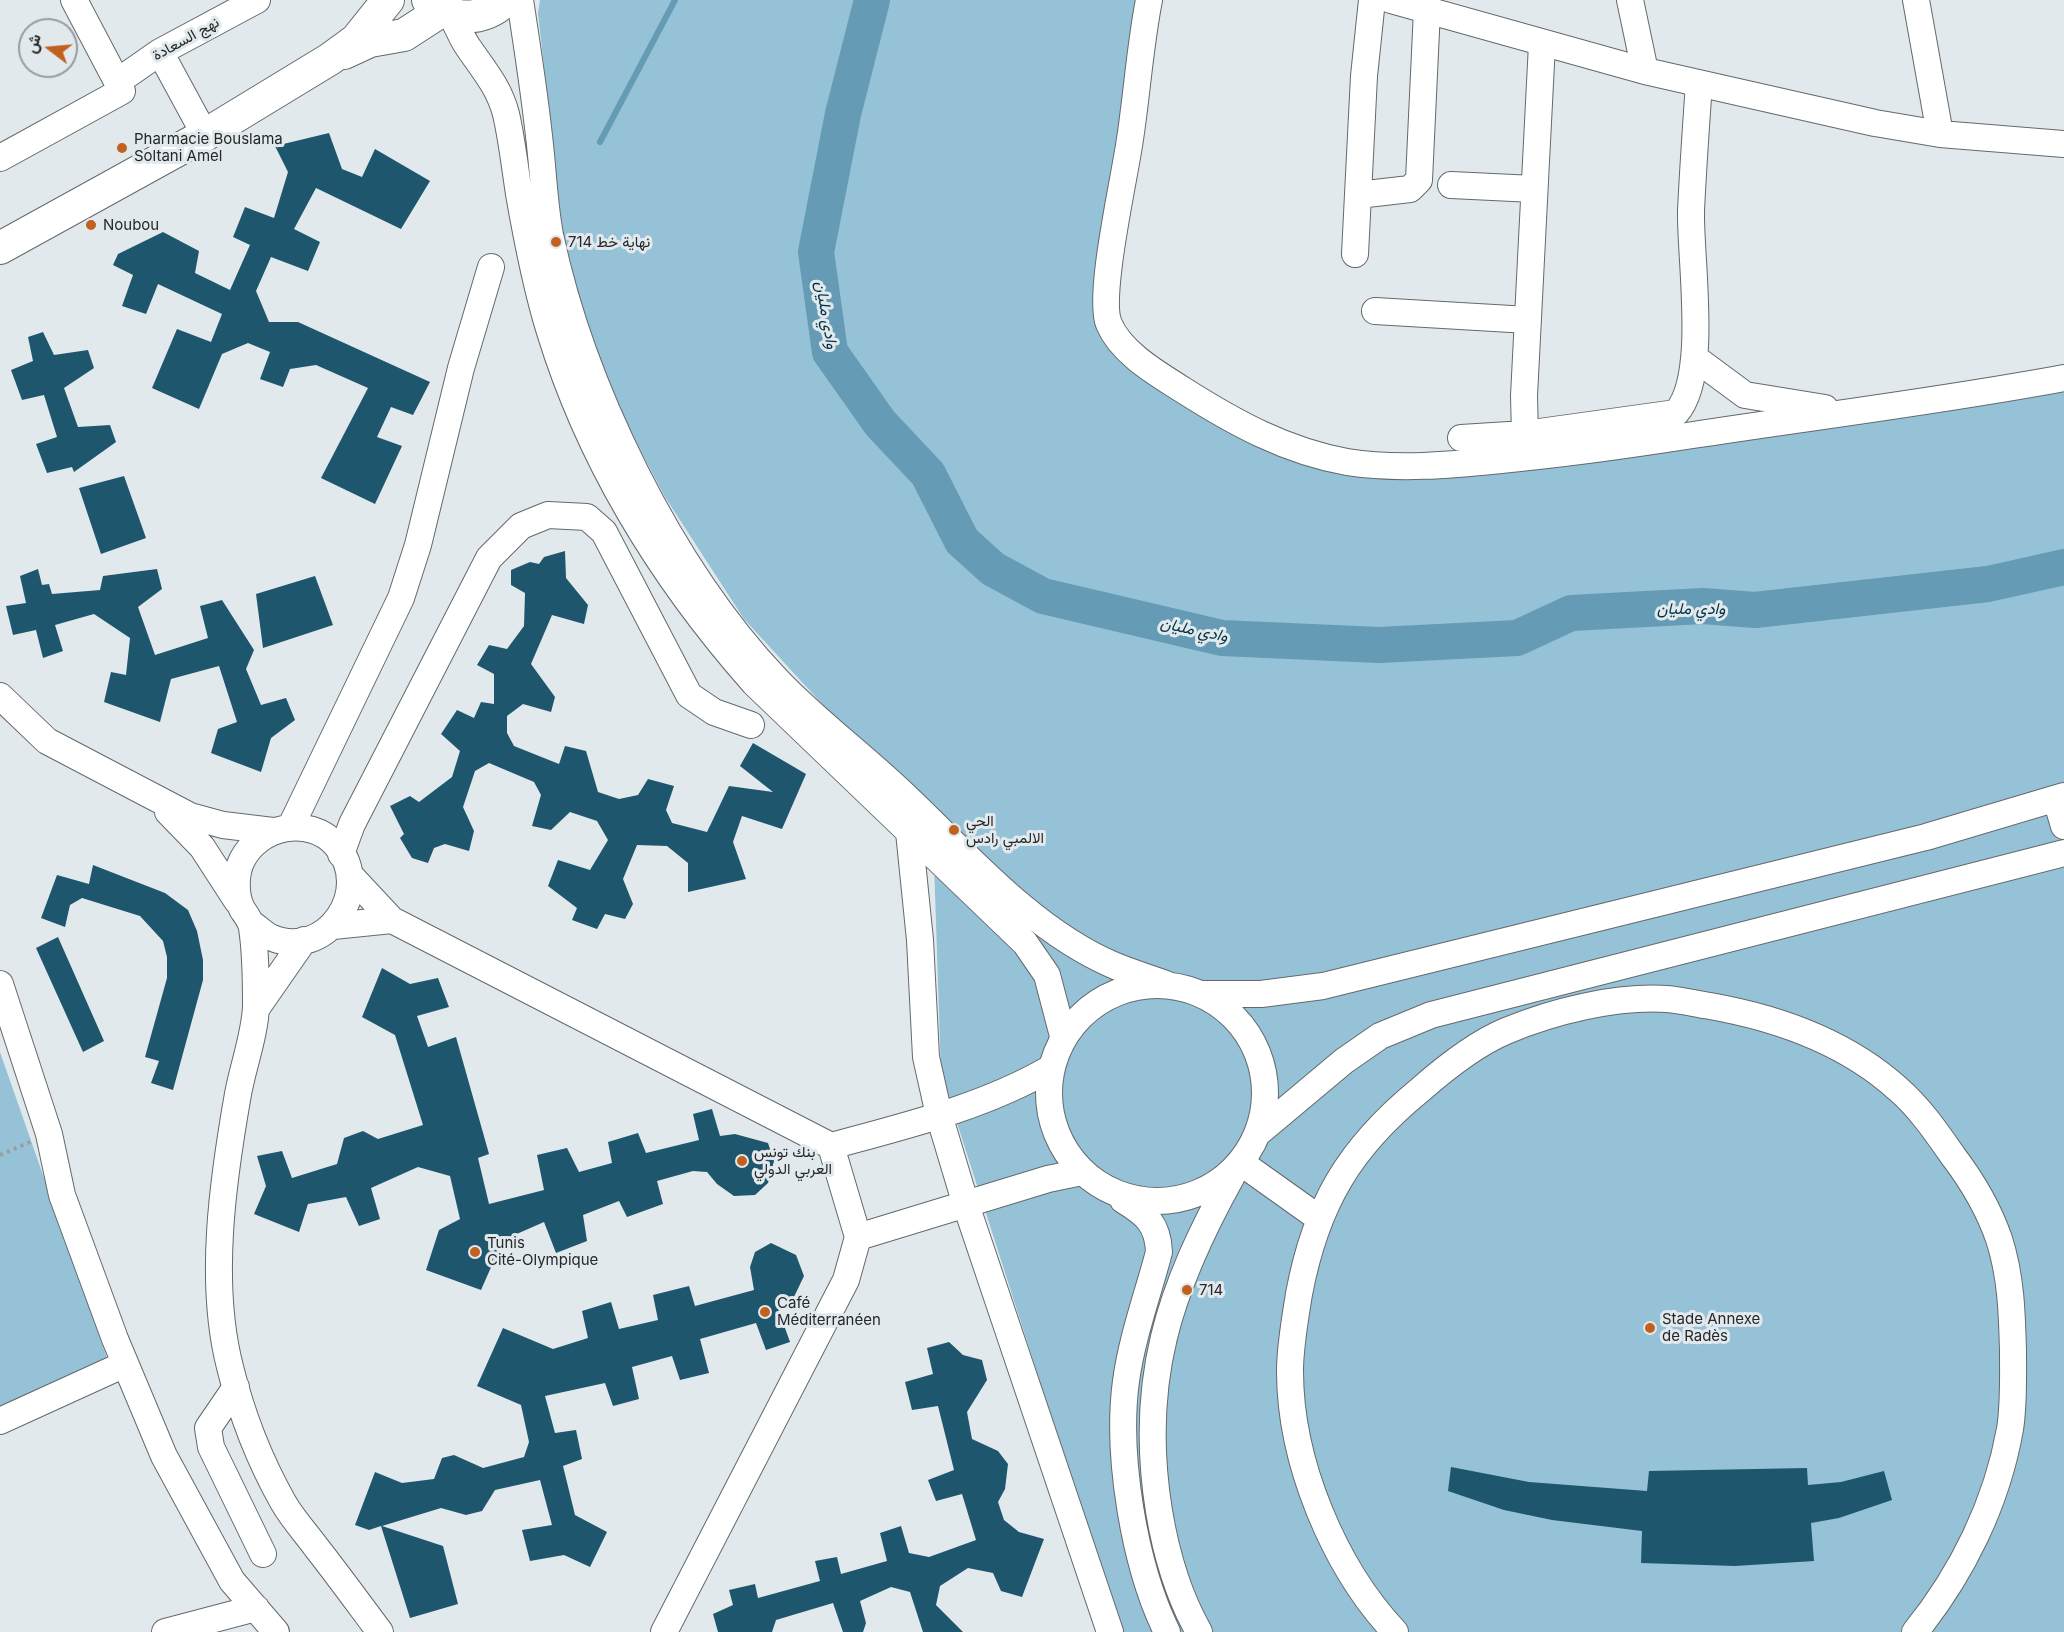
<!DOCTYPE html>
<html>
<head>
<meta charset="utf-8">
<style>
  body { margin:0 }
  #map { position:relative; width:2064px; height:1632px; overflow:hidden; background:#e2e9ed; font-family:Inter,Vazirmatn,sans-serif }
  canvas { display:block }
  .north { position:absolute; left:18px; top:18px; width:60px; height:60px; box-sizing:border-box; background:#e2e9ed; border:2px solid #969c9f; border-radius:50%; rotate:286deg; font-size:16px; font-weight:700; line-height:24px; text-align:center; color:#252829 }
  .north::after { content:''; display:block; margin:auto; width:21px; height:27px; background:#c16120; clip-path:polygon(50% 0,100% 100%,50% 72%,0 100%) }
</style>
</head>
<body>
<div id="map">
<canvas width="2064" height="1632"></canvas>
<div class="north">ش</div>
</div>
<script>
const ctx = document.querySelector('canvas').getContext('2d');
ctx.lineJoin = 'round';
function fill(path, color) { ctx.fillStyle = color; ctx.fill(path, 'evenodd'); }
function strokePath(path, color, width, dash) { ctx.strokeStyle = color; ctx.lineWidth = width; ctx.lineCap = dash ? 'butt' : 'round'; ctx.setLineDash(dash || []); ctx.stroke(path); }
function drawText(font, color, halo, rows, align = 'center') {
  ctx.font = font + ' Inter,Vazirmatn,sans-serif'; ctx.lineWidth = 6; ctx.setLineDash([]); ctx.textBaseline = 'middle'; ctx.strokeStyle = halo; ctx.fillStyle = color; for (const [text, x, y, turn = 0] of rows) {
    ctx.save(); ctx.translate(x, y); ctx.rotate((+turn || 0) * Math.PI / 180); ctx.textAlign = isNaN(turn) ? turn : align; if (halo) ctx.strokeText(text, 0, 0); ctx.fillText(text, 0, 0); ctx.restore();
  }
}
fill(new Path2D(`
  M540,0H1158L1096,289L1130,362L1349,473L2064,386V1632H1112L1117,1622L941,1073L932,803L835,718L744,619L665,497L618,408L584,318L562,228L538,13Z
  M0,1052L108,1361L0,1430Z`), '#96c2d8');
strokePath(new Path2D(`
  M600,142L675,0`), '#659bb5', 6);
strokePath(new Path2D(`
  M872,0L843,114L816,252L830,352L880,423L928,474L962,541L993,569L1043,596L1222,638L1379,645L1517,638L1571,613L1703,606L1755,610L1988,584L2064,567`), '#659bb5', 36);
fill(new Path2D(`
  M329,133L342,169L362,177L375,149L430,181L401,229L316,188L294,229L320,242L308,271L271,257L256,291L269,322H298L430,382L413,415L391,407L377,437L402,446L375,504L321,478L368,388L316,365L290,369L283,387L260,379L270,352L248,343L222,354L199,409L152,388L177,329L211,342L222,314L158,284L146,314L122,306L133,275L113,265L118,254L163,232L199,251L195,273L230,290L250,245L233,237L245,207L274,218L288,172L275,146Z
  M43,332L54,355L88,350L94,368L64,388L78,427L110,425L116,442L74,472L72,467L47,473L36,444L57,437L44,395L22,400L11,370L33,361L28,337Z
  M124,476L146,538L101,554L79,488Z
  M565,551L566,578L588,605L584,624L552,615L531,664L555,697L551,712L523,704L507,716V733L514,746L559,764L565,746L586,751L598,792L619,799L638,795L648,779L674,786L666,810L672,823L707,832L729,786L773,792L740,766L753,743L806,774L782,829L742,816L733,842L746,879L688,892V863L667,846L637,845L623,879L633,904L625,919L605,914L597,929L572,920L577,908L548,886L558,860L590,870L608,840L597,821L570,812L551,830L532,826L541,795L534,782L489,763L475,771L463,807L474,831L469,851L445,844L434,848L428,863L412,858L400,838L404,834L390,806L410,796L419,802L452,777L460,751L441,734L457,710L474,718L481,702L494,704V674L477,665L489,645L507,649L524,626L525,593L511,585V570L530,562L539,564L544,557Z
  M38,569L42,585L49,584L52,594L100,590L103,576L157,569L162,589L138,607L155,655L208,638L200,606L222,600L254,650L246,669L261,705L286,698L295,720L271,738L261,772L211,753L218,729L237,722L219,666L171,679L160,722L104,702L111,672L126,675L130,638L94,614L55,625L63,651L43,658L36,630L13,635L6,606L26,603L20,576Z
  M315,576L333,625L263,648L256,594Z
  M93,865L165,893L188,910L197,931L203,960V980L173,1090L151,1083L159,1061L145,1057L167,978V957L163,941L140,916L82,898L70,905L65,927L41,918L57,875L89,884Z
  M58,937L104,1041L83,1052L36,948Z
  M382,968L410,984L438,978L449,1007L417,1016L428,1047L456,1037L489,1154L478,1158L489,1204L544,1190L537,1155L567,1148L579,1172L612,1163L608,1142L638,1133L646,1153L699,1140L693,1114L712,1109L720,1136L735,1134L768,1143L774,1161L768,1183L755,1195L734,1196L717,1184L707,1172L693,1171L657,1181L663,1204L627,1217L619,1201L583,1215L587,1241L556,1253L544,1222L503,1240L481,1290L426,1270L439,1230L460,1219L450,1176L418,1167L371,1188L380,1219L359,1226L346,1197L308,1204L299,1232L254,1214L266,1186L257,1156L282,1151L292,1178L337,1164L344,1138L363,1131L378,1139L423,1125L395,1035L362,1017Z
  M771,1243L796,1255L804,1276L793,1299L775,1300L790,1342L766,1350L756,1323L700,1339L709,1373L680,1380L672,1356L632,1367L639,1399L613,1406L605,1383L545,1396L555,1433L576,1430L582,1459L563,1466L575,1515L607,1532L590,1567L564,1555L530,1561L522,1530L552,1525L540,1480L495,1490L482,1511L466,1515L441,1508L382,1526L443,1546L458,1604L410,1618L381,1526L369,1530L355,1525L375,1472L402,1483L434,1479L442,1458L454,1455L483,1468L524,1457L529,1442L521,1405L477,1386L503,1328L553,1349L588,1338L582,1311L611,1302L619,1329L658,1320L653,1295L689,1286L695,1306L754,1290L750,1267L755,1252Z
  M949,1342L963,1355L982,1360L987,1380L967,1412L972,1439L998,1451L1008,1464L1005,1489L998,1502L1004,1520L1019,1532L1044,1539L1022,1597L1001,1591L993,1573L968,1568L940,1586L936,1605L963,1632H923L910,1592L891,1587L860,1601L866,1623L863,1632H843L833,1603L776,1620L772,1632H718L713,1614L733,1605L729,1590L755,1584L758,1598L820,1581L815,1561L837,1557L841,1574L887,1561L880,1533L901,1526L909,1553L929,1557L976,1540L962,1494L936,1501L928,1480L954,1470L938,1406L912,1410L905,1382L933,1374L927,1348Z
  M1451,1467L1529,1482L1647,1491L1649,1471L1807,1468L1808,1485L1841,1482L1884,1471L1892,1500L1839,1518L1811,1523L1814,1561L1735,1566L1641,1563L1642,1531L1552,1520L1504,1510L1448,1491Z`), '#1e566d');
const minor = new Path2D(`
  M520,0C527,45 534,90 539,136C543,168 544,203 550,235C582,386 670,567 777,680C816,721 861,754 902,793C965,852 1031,930 1113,965C1130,972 1148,978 1166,984
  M1149,0C1140,46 1137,93 1130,139C1125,176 1097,297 1109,324C1121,353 1158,374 1183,390C1235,423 1286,451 1347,462C1397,470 1451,465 1501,460C1565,454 1629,445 1693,435C1817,416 1941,401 2064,378
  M1391,0L1645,71L1875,123L1940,134L2064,144
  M1630,0L1645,71
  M1916,0L1940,134
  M451,15C457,25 461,37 468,47C483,69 499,87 506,114C512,140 515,168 519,194C527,240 536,287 550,332C590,462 664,581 754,683L1025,943L1047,975L1063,1036
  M160,52L205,135
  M117,82L160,52L257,0
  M0,158L122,91L74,0
  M1451,185L1534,189
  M1358,195L1410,189L1419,180L1427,10
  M1355,254L1364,76L1372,0
  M1375,311L1528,320
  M1695,358L1745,395L1825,408
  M1525,434L1676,413C1709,377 1690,261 1691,211C1693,168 1696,126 1699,83
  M1461,438L1525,434L1524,396L1542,44
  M0,696L47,741L190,816L223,825L273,831
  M2056,799L2064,826
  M168,812L202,847L237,901
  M291,826L401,598L418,545L461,368L491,267
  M909,832L920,940L926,1057L939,1115L966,1205L1110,1632
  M341,854L352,824L489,558L521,526L548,515L587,517L604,532L689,695L714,712L751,725
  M350,875L392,920L831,1146L858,1237L846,1280L664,1632
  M252,924C258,928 264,934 270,937C326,962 375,890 336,845C309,815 259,826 242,860C235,874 235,895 242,909C246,915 251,921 252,928C256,953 256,981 256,1006C255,1035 243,1066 238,1094C223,1179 208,1282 230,1367C241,1412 260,1461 283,1502C292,1518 305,1532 316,1547C338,1575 359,1604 380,1632
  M333,926L392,920
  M0,984L49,1134L62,1195L115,1339L164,1456L232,1581L276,1632
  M1049 1093a108 108 0 1 1 216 0a108 108 0 1 1-216 0Z
  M1203,994H1261L1323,986L1926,837L2064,796
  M256,1009L304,940
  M1258,1133L1344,1061L1380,1036L1431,1015L2064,853
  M831,1146C905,1126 984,1107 1051,1068
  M1240,1162L1320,1219
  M1123,1200C1146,1214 1158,1224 1159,1252C1148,1294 1132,1337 1126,1381C1116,1455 1134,1565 1167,1632
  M858,1237L1048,1179L1082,1172
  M236,1387L208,1428L211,1447L263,1554
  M0,1421L125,1364
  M165,1632L256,1608
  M1199,1632C1178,1595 1166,1553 1159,1511C1138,1381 1169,1289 1232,1176
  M1395,1632C1334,1567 1290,1462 1290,1371C1290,1346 1295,1319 1299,1294C1316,1204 1349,1148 1420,1090C1445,1068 1475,1044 1506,1031C1554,1011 1615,996 1667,999C1681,1000 1696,1004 1710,1006C1778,1018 1846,1042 1898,1089C1920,1108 1937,1133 1953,1156C1972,1181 1989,1210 1999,1239C2011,1276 2012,1313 2013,1351C2013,1376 2014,1405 2010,1429C1997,1503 1962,1574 1915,1632`);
const major = new Path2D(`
  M428,0C451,22 483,22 506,0
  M344,53L370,41L404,35L441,11
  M0,248L205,135L330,59L356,40L388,0`);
strokePath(minor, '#63696c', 28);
strokePath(major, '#63696c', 34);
strokePath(new Path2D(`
  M0,1155L30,1142`), '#979c9f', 4, [3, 4.5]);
strokePath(minor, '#fff', 26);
strokePath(major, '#fff', 32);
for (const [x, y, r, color] of [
  [122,148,6,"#c16120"],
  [91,225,6,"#c16120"],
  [556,242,6,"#c16120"],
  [954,830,6,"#c16120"],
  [742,1161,6,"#c16120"],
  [475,1252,6,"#c16120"],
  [1187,1290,6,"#c16120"],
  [765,1312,6,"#c16120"],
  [1650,1328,6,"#c16120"]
]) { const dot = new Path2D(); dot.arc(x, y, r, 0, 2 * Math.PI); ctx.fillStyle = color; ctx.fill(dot); strokePath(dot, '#e2e9ed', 2); }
drawText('15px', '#252829', '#e2e9ed', [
  ["نهج السعادة",186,39,-29]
]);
drawText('15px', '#252829', '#e2e9ed', [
  ["Pharmacie Bouslama",134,139],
  ["Soltani Amel",134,156],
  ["Noubou",103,225],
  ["نهاية خط 714",568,242],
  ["الحي",966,821],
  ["الالمبي رادس",966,838],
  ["بنك تونس",754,1152],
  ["العربي الدولي",754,1169],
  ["Tunis",487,1243],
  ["Cité-Olympique",487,1260],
  ["714",1199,1290],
  ["Café",777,1303],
  ["Méditerranéen",777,1320],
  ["Stade Annexe",1662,1319],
  ["de Radès",1662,1336]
], 'left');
drawText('italic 16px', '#003245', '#e2e9ed', [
  ["وادي مليان",826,315,80],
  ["وادي مليان",1691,609],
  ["وادي مليان",1194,630,12]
]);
</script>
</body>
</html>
